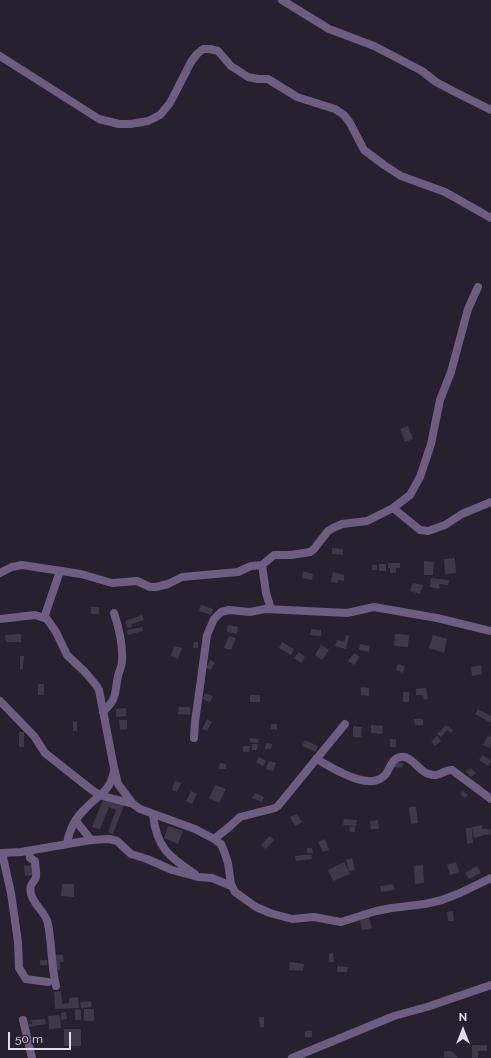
<!DOCTYPE html>
<html>
<head>
<meta charset="utf-8">
<style>
  body { margin:0 }
  #map { position:relative; width:491px; height:1058px; overflow:hidden; background:#26202f; font-family:Raleway,sans-serif }
  canvas { display:block }
  .north { position:absolute; left:443px; top:1010px; width:40px; height:40px; -webkit-text-stroke:3px #26202f; paint-order:stroke; rotate:0deg; font-size:11px; font-weight:700; line-height:16px; text-align:center; color:#e2dee8 }
  .north::after { content:''; display:block; margin:auto; width:14px; height:18px; background:#e2dee8; clip-path:polygon(50% 0,100% 100%,50% 72%,0 100%) }
  .scale { position:absolute; left:8px; top:1032px; width:63px; height:18px; box-sizing:border-box; border:2px solid #e2dee8; border-top:0; padding-left:5px; font-size:12px; line-height:14px; white-space:nowrap; color:#e2dee8; -webkit-text-stroke:3px #26202f; paint-order:stroke }
</style>
</head>
<body>
<div id="map">
<canvas width="491" height="1058"></canvas>
<div class="north">N</div>
<div class="scale">50 m</div>
</div>
<script>
const ctx = document.querySelector('canvas').getContext('2d');
ctx.lineJoin = 'round';
function fill(path, color) { ctx.fillStyle = color; ctx.fill(path, 'evenodd'); }
function strokePath(path, color, width, dash) { ctx.strokeStyle = color; ctx.lineWidth = width; ctx.lineCap = dash ? 'butt' : 'round'; ctx.setLineDash(dash || []); ctx.stroke(path); }
fill(new Path2D(`
  M408,426L413,439L405,442L400,429Z
  M332,548L343,549V555L332,554Z
  M455,558L456,573L445,574L444,559Z
  M424,561L434,562L433,575H424Z
  M388,563H400V568H396V573H390V568H388Z
  M379,564H386V571H379Z
  M372,565H377V570H372Z
  M303,571L313,574L312,580L302,578Z
  M333,572L344,575V581L338,580V583L331,582Z
  M431,578L449,580L448,585L439,584L440,589L430,587Z
  M413,583L423,585L420,594L410,591Z
  M201,605L213,609L211,615L199,611Z
  M91,607H99V614H91Z
  M142,615L144,620L131,624L132,627L127,628L125,621Z
  M228,625L238,627L237,634L227,632Z
  M142,627L143,631L128,635L127,630Z
  M311,629L321,630V636L310,635Z
  M21,634V642H6L5,635Z
  M395,634L409,635L408,647L394,646Z
  M346,635L349,636L346,649L335,646L337,640L344,642Z
  M433,635L447,639L444,653L429,648Z
  M229,636L236,638L231,650L224,648Z
  M194,642H198V648H193Z
  M282,642L294,649L291,655L279,648Z
  M360,644L370,646L369,652L359,650Z
  M321,645L329,650L322,660L315,655Z
  M174,646L182,648L178,659L171,656Z
  M299,652L305,657L301,663L294,658Z
  M354,653L360,657L354,665L348,661Z
  M20,656H24L23,669L20,670Z
  M211,660L215,663L210,670L206,667Z
  M398,664L405,666L403,673L396,670Z
  M481,665L482,674L472,676L471,667Z
  M38,684H44V695H38Z
  M361,687L369,688V696L361,695Z
  M426,688L428,699L424,700L423,695H416V689Z
  M403,692H409V702H403Z
  M205,693L213,696L210,702L203,699Z
  M250,695H260V702H250Z
  M179,707H190V715L178,714Z
  M126,708V716L116,717V709Z
  M478,709L491,716V723L475,714Z
  M207,719L212,722L207,731L202,729Z
  M414,719H423V725H415Z
  M119,720H127V729L120,730Z
  M73,721L77,722V731H73Z
  M271,724H277V730L271,729Z
  M371,725L383,726L382,734L371,733Z
  M446,725L453,730L451,733L447,730L441,737L437,734Z
  M353,726L362,727L361,737H353Z
  M19,732H24V747H19Z
  M488,735L491,737L490,748L483,745Z
  M437,736L441,741L435,746L431,741Z
  M250,738L259,739L258,743L250,742Z
  M390,739H396V747H390Z
  M305,740L318,746L316,752L302,746Z
  M266,743L272,744L271,749H265Z
  M252,744H258L257,750H252Z
  M243,746H250L249,752H243Z
  M483,755L491,761L488,766L479,760Z
  M259,757L266,761L263,766L256,762Z
  M269,761L276,763L273,771L266,769Z
  M394,762L403,763L402,768L393,767Z
  M220,763L226,764V769H219Z
  M471,768L476,773L471,777L466,772Z
  M175,781L181,783L177,792L172,790Z
  M215,785L226,789L219,803L209,798Z
  M191,791L197,794L192,804L186,801Z
  M463,791L468,795L465,798L460,794Z
  M255,793L264,797L262,802L252,798Z
  M104,797L124,805L113,834L108,832L116,810L109,807L100,829L92,827Z
  M409,807H416L418,823L411,824Z
  M297,814L302,822L295,826L290,817Z
  M344,819L357,820L356,826L343,825Z
  M378,820L379,829H371L370,821Z
  M482,825V829H490V835H484L474,838L472,827Z
  M168,826L183,831L178,844L164,838Z
  M355,826V832H350L349,827Z
  M466,828H472L473,843L467,844Z
  M270,836L274,840L266,849L261,845Z
  M325,839L329,850L323,852L318,842Z
  M307,848H312L313,853H307Z
  M311,854L312,859L296,861L295,856Z
  M352,858L355,870L349,871L346,860Z
  M344,862L350,874L333,881L328,870Z
  M456,862L459,872L450,875L447,865Z
  M33,865V875L25,876L24,866Z
  M423,865L424,883L415,884L414,866Z
  M477,866L481,873L469,879L465,873Z
  M62,884H74V897L61,896Z
  M393,884L395,890L381,892L380,886Z
  M453,911L454,921H448L447,912Z
  M369,918L372,928L362,930L360,920Z
  M333,953L334,962H329V954Z
  M53,955H63L64,962H60V970L54,969Z
  M40,960H47V965H40Z
  M290,962L304,964L303,971L289,970Z
  M337,966L348,967L347,972H337Z
  M61,991L62,1004L69,1003V998L78,997L79,1008L55,1009L54,992Z
  M91,1001L92,1007L81,1008L80,1002Z
  M75,1009L81,1010V1020H75Z
  M84,1009H94V1021H84Z
  M66,1012L67,1019L61,1020V1013Z
  M60,1015L61,1028L49,1029L48,1016Z
  M259,1017H264V1027H260Z
  M45,1019L46,1024L29,1027L28,1024H32L31,1020Z
  M64,1029H81V1046H64Z
  M305,1031H312V1037H305Z
  M472,1045H487V1051H478V1058H472Z
  M444,1051H451L454,1053L458,1058L444,1057Z`), '#3f3848');
strokePath(new Path2D(`
  M282,0L329,29L374,46L422,71L436,82L453,91L491,110
  M0,56L99,119L119,124H131L148,121L160,115L170,103L191,62L197,54L203,49H210L218,51L231,66L248,77L258,79H268L297,97L335,109L344,115L350,123L364,150L384,165L401,176L445,192L491,218
  M393,508L420,530L428,531L445,525L462,514L491,502
  M262,565L266,593L271,609
  M0,573L12,567L22,565L81,574L112,583L137,581L150,587H156L168,584L182,577L238,572L251,566L262,565L274,555H291L310,552L314,549L328,531L333,528L342,524L367,521L393,508L410,495L420,477L431,444L440,400L451,372L468,309L478,287
  M44,618L60,571
  M0,619L35,615L47,619L56,632L67,655L85,672L96,685L99,690L114,768L118,784L133,804L140,809L195,829L214,839L221,844L224,851L228,863L231,884L235,892L256,907L270,913L292,919L314,917L341,922L376,911L392,908L425,904L442,900L460,893L491,878
  M0,701L34,736L45,753L88,787L99,795L133,804
  M103,712C118,697 114,695 118,676C119,671 122,667 122,661C123,645 119,628 114,613
  M194,738L195,722L207,635L214,619L221,612L229,610L250,612L265,609L347,613L374,607L437,618L491,631
  M316,759C332,767 370,794 386,774C390,768 392,758 401,757C412,755 419,772 429,774C440,778 444,769 452,770L491,799
  M153,814C156,847 169,857 195,874
  M76,821L91,840
  M214,839L228,828L240,817L275,808L278,806L345,724
  M67,844C69,830 76,817 86,808C99,794 110,792 114,771
  M29,851L30,858L35,861C35,866 37,873 36,877C33,885 29,883 31,894C34,906 46,912 48,924C52,944 51,965 56,986
  M0,853L21,852L91,840L109,839L117,841L131,854L147,859L172,870L198,877L212,878L231,886
  M2,853L11,893L18,942L19,968L26,979L48,982
  M23,1020L32,1058
  M292,1058L394,1016L427,1007L491,985`), '#6c5d81', 8);
</script>
</body>
</html>
